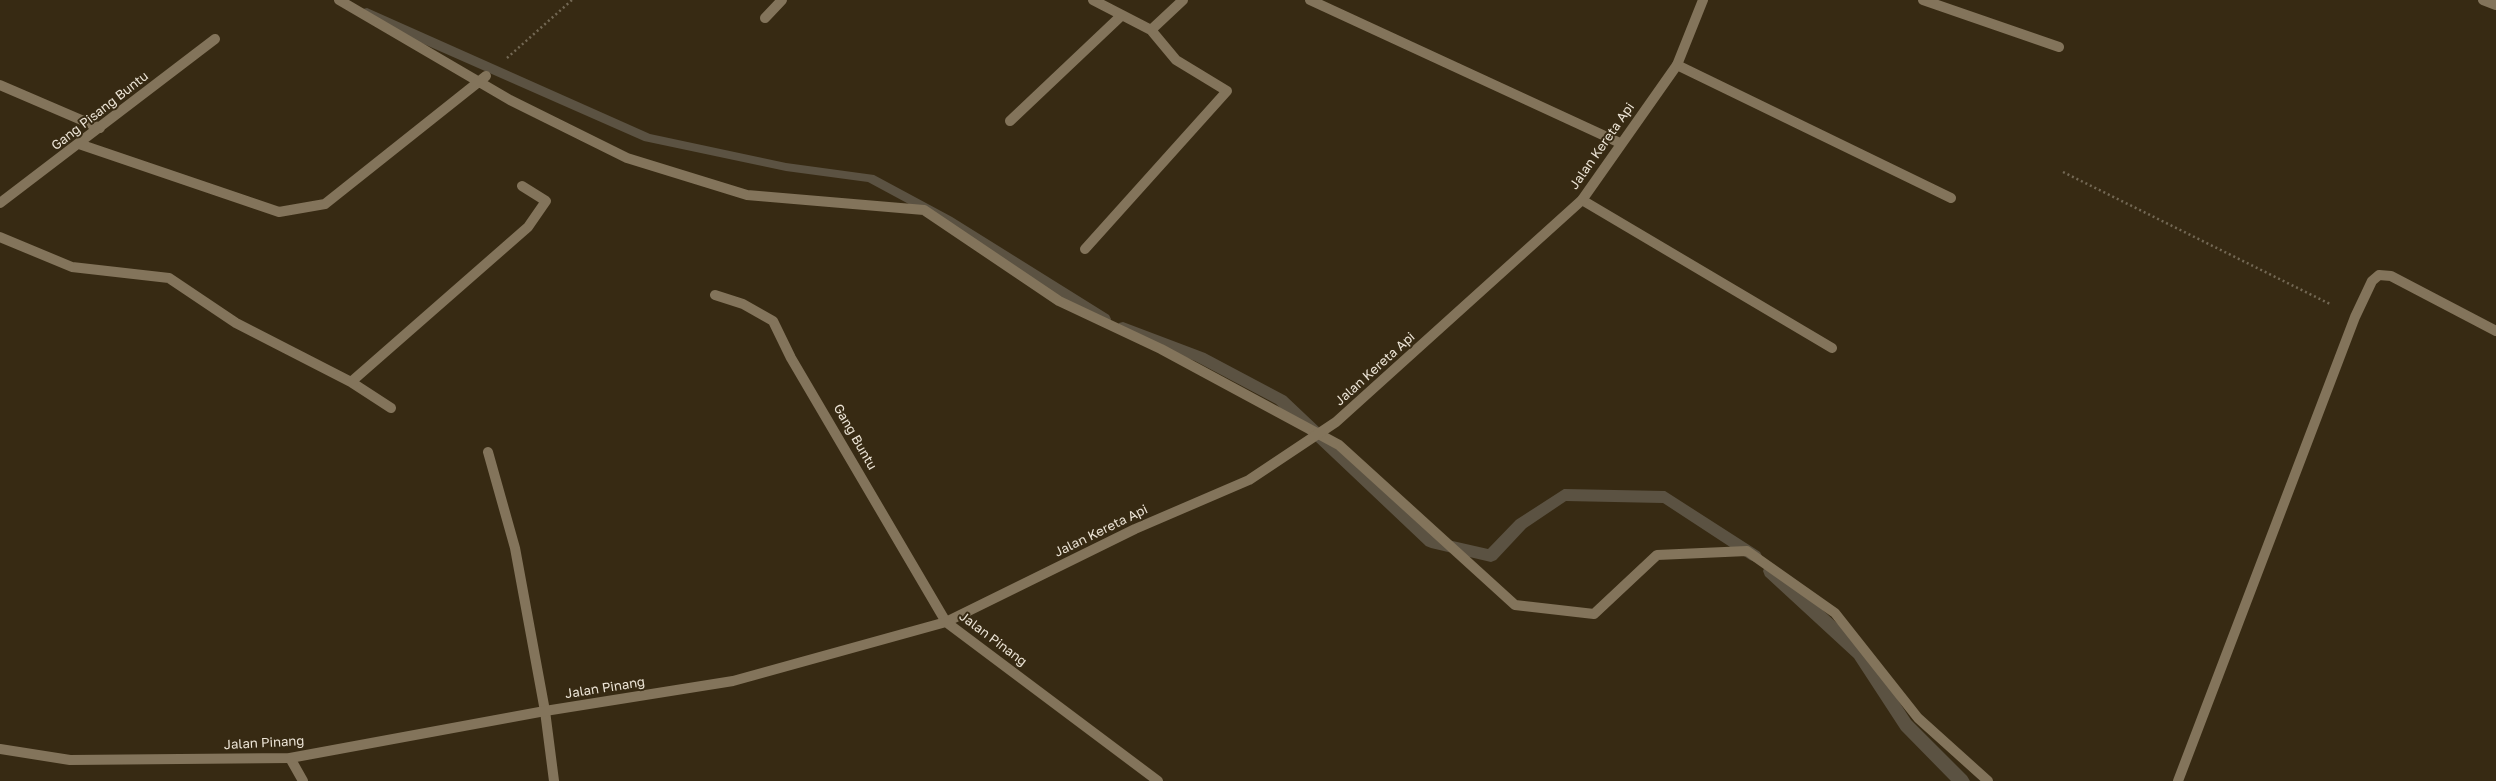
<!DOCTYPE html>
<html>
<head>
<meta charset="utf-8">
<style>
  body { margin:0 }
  canvas { display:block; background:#372a13 }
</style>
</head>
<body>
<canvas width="2496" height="781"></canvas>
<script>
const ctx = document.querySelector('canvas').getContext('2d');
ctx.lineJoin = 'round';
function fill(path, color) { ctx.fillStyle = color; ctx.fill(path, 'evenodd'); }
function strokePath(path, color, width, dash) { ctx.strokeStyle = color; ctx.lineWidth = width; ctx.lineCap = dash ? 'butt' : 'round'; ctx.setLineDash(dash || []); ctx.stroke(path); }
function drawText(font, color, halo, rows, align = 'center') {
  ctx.font = font + ' "Golos Text",sans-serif'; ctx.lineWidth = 4; ctx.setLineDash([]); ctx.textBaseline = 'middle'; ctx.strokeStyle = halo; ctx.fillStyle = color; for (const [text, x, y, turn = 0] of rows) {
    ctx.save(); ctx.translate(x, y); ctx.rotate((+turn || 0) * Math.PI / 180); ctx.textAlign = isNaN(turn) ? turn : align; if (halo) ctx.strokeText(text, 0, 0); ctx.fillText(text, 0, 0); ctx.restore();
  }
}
fill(new Path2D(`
  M367,8L650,134L786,163L874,175L952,217L1109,315L1111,319L1109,323H1101L944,223L868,182L786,171L644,141L410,38L363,15V9Z
  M1123,322L1205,353L1286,396L1435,537L1488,549L1516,520L1564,489L1665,491L1760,552L1762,556L1760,560L1755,562L1750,560L1663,503L1566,501L1526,528L1496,560L1491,562L1431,548L1426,546L1276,404L1195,361L1119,331L1117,327L1119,323Z
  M1770,565L1775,566L1864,648L1911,720L1967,776L1970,781H1951L1901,730L1854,658L1765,576L1763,571L1765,566Z`), '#5b5242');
strokePath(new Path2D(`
  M507,58L572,0
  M2063,172L2330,304`), '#736854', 2.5, [2, 3]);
strokePath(new Path2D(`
  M545,711L554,781`), '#83745b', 10);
strokePath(new Path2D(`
  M339,0L510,100L627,158L747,195L924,210L1059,301L1161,349L1339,445L1515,605L1594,614L1657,555L1747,551L1835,613L1918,718L1988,781
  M1093,0L1151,30L1183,0
  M1310,0L1620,143
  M1923,0L2059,47
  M2483,0L2496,5
  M765,18L782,0
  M1677,65L1951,198
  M0,85L100,128
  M1010,121L1122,15
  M79,144L279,212L325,204L486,76
  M1582,200L1832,348
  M0,203L215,39
  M0,237L72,267L169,278L236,323L351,382L391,408
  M1085,249L1227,91L1176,60L1151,30
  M715,295L743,304L773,321L791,358L946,622
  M351,382L528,227L546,201L522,186
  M488,452L515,548L545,711
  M290,758L303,781
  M2178,781L2355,317L2372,281L2379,275L2391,276L2496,331`), '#83745b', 10);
strokePath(new Path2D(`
  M946,622L1135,529L1249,480L1336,422L1582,200L1677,65L1703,0
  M0,749L70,760L290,758L545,711L733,681L946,622L1158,781`), '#83745b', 10);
drawText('13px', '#ece4d6', '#372a13', [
  ["Gang Pisang Buntu",100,111,-38],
  ["Jalan Kereta Api",1602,146,-55],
  ["Jalan Kereta Api",1375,369,-42],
  ["Gang Buntu",855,437,60],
  ["Jalan Kereta Api",1101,531,-26],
  ["Jalan Pinang",993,639,37],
  ["Jalan Pinang",605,688,-9],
  ["Jalan Pinang",264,743,-3]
]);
</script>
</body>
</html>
